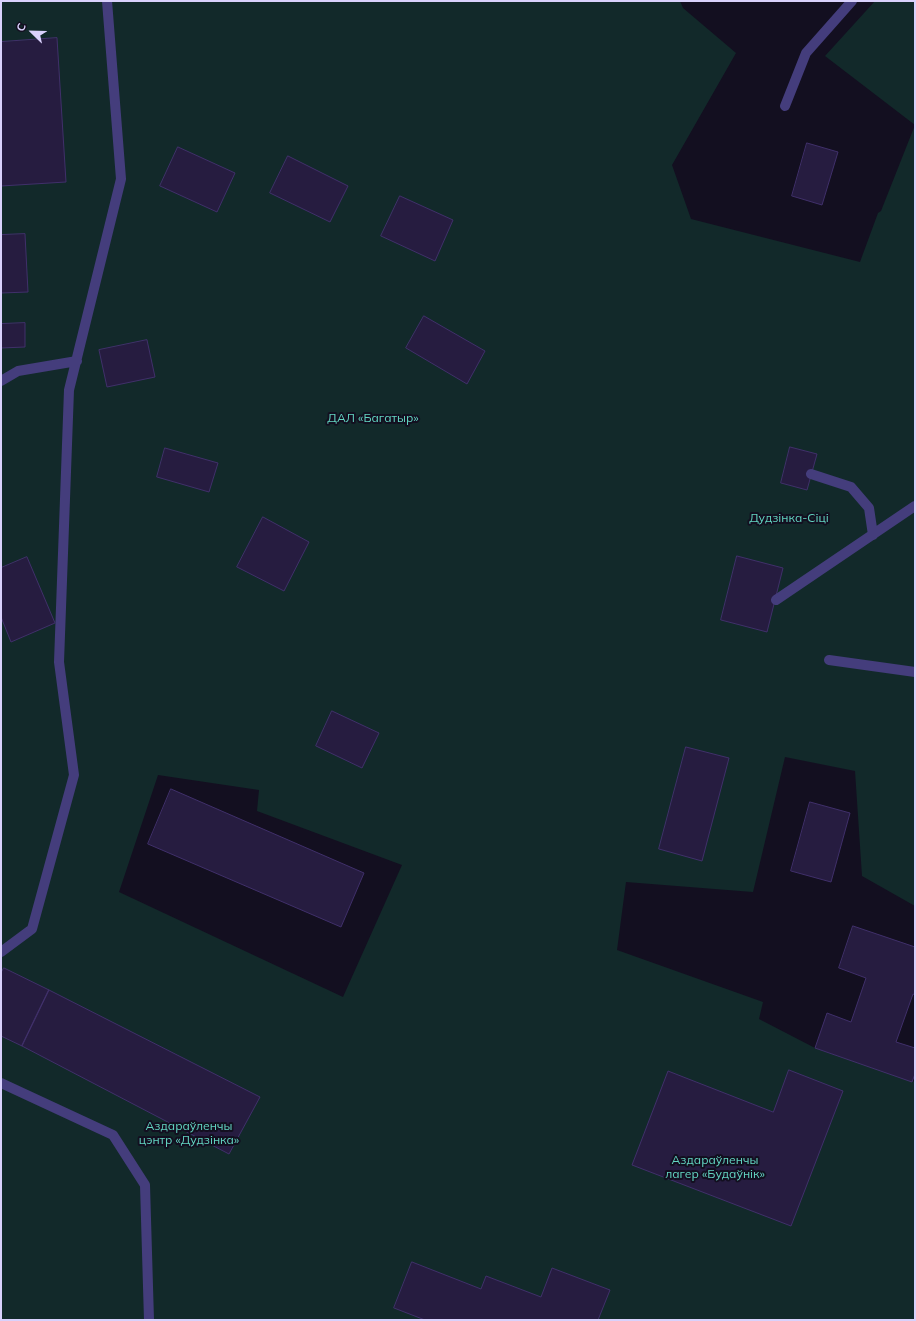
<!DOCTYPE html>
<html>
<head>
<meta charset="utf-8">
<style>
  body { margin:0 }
  #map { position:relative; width:916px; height:1321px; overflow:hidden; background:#130f20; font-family:Mulish,sans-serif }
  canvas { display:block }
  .frame { position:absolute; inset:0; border:2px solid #d9d1fc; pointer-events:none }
  .north { position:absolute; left:12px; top:12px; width:40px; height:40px; -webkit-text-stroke:3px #130f20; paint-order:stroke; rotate:293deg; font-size:11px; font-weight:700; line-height:16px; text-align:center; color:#d9d1fc }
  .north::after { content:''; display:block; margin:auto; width:14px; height:18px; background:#d9d1fc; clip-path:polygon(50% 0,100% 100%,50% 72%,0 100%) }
</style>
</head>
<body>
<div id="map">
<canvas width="916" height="1321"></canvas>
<div class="frame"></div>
<div class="north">С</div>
</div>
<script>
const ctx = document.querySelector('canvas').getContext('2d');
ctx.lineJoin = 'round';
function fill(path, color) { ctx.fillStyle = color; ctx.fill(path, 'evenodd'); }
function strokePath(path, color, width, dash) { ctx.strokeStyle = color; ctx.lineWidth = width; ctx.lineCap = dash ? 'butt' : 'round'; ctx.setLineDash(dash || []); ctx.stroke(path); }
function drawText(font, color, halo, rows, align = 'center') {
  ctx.font = font + ' Mulish,sans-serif'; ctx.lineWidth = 4; ctx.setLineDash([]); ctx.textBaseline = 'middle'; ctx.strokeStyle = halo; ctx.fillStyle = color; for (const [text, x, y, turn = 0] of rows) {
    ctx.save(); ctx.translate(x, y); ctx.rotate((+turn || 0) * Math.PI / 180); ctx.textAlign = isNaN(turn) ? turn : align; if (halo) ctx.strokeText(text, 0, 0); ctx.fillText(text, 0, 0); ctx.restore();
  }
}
fill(new Path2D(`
  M1,1H680L683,8L736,53L672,165L691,219L860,262L878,213L881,211L915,125V906L862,876L855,771L785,757L753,892L626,882L617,950L763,1002L759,1019L815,1048L915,1082V1320H1ZM158,775L259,790L257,811L402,865L343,997L119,892Z
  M875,1H915V125L825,56Z`), '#12292a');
const building = new Path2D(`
  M57,38L66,182L1,186V42Z
  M807,143L838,152L822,205L792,196Z
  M178,147L235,173L217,212L160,186Z
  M288,156L348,186L330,222L270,193Z
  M400,196L453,220L435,261L381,236Z
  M25,234L28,292L1,293V235Z
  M424,316L485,351L467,384L406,348Z
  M25,323V347L1,348V324Z
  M147,340L155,377L107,387L99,350Z
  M790,447L817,454L807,490L781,483Z
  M165,448L218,463L209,492L157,477Z
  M263,517L309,542L284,591L237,567Z
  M737,556L783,568L767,632L721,620Z
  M27,557L55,623L11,642L1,617V568Z
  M332,711L379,733L362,768L316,746Z
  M686,747L729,758L702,861L659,849Z
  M171,789L364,873L341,927L148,844Z
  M810,802L850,813L831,882L791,871Z
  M853,926L915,947V995L913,994L896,1042L915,1048V1074L912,1082L815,1048L827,1013L851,1022L866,978L839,968Z
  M4,968L49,990L22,1046L1,1036V973Z
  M49,990L260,1097L229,1154L22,1046Z
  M789,1070L843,1091L791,1226L632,1165L668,1071L773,1112Z
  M412,1262L481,1289L486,1276L541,1297L552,1268L610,1290L598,1320H425L394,1308Z`);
fill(building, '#261c40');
strokePath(building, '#40306a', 1);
strokePath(new Path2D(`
  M785,106L806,53L852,1
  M1,381L18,371L77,361
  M811,474L851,487L869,508L873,535
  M776,600L915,506
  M829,660L915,672
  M1,952L32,929L74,775L59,662L69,390L121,179L107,1
  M1,1083L113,1135L145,1185L149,1320`), '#443d7c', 10);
drawText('12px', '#63d6c2', '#130f20', [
  ["ДАЛ «Багатыр»",373,418],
  ["Дудзінка-Сіці",789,518],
  ["Аздараўленчы",189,1126],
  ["цэнтр «Дудзінка»",189,1140],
  ["Аздараўленчы",715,1160],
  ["лагер «Будаўнік»",715,1174]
]);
</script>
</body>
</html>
